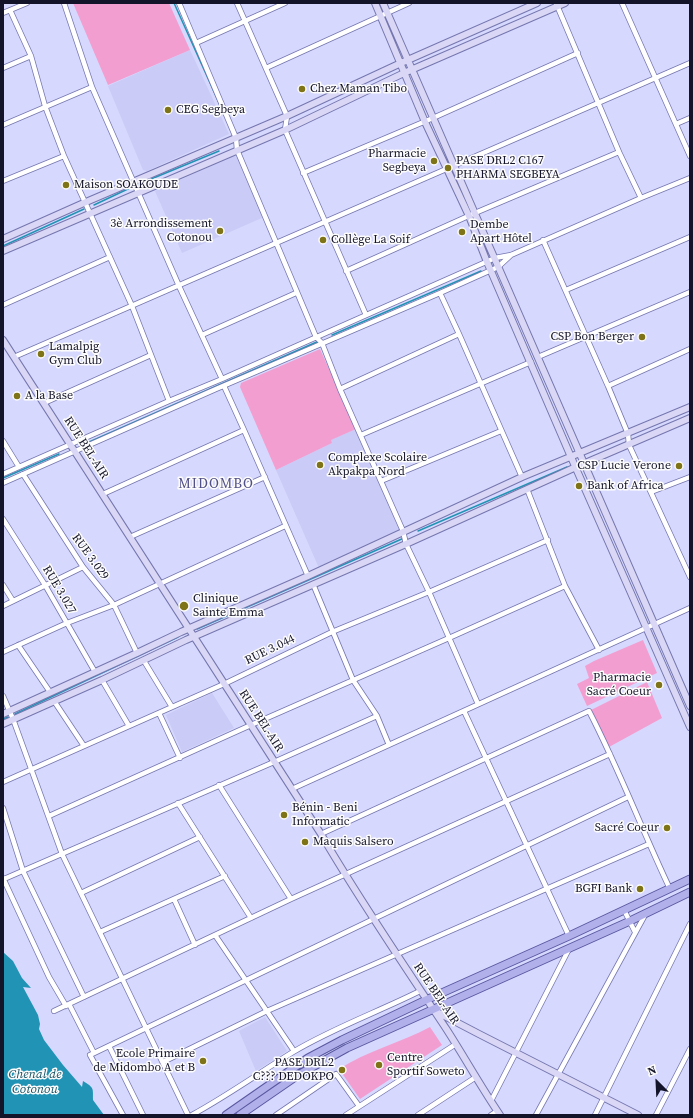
<!DOCTYPE html>
<html>
<head>
<meta charset="utf-8">
<style>
  body { margin:0 }
  #map { position:relative; width:693px; height:1118px; overflow:hidden; background:#d6d8fe; font-family:"Source Serif 4",serif }
  canvas { display:block }
  .frame { position:absolute; inset:0; border:4px solid #131329; pointer-events:none }
  .north { position:absolute; left:637px; top:1062px; width:40px; height:40px; -webkit-text-stroke:3px #fcfcfc; paint-order:stroke; rotate:336deg; font-size:11px; font-weight:700; line-height:16px; text-align:center; color:#131329 }
  .north::after { content:''; display:block; margin:auto; width:14px; height:18px; background:#131329; clip-path:polygon(50% 0,100% 100%,50% 72%,0 100%) }
</style>
</head>
<body>
<div id="map">
<canvas width="693" height="1118"></canvas>
<div class="frame"></div>
<div class="north">N</div>
</div>
<script>
const ctx = document.querySelector('canvas').getContext('2d');
ctx.lineJoin = 'round';
function fill(path, color) { ctx.fillStyle = color; ctx.fill(path, 'evenodd'); }
function strokePath(path, color, width, dash) { ctx.strokeStyle = color; ctx.lineWidth = width; ctx.lineCap = dash ? 'butt' : 'round'; ctx.setLineDash(dash || []); ctx.stroke(path); }
function drawText(font, color, halo, rows, align = 'center') {
  ctx.font = font + ' "Source Serif 4",serif'; ctx.lineWidth = 3; ctx.setLineDash([]); ctx.textBaseline = 'middle'; ctx.strokeStyle = halo; ctx.fillStyle = color; for (const [text, x, y, turn = 0] of rows) {
    ctx.save(); ctx.translate(x, y); ctx.rotate((+turn || 0) * Math.PI / 180); ctx.textAlign = isNaN(turn) ? turn : align; if (halo) ctx.strokeText(text, 0, 0); ctx.fillText(text, 0, 0); ctx.restore();
  }
}
fill(new Path2D(`
  M190,50L229,134L147,171L143,170L108,86Z
  M234,156L240,157L264,217L182,253L155,191Z
  M356,429L401,531L319,568L276,470L332,443L330,440Z
  M212,693L234,728L182,752L166,715Z
  M265,1017L287,1051L256,1071L239,1031Z`), '#cacbf6');
fill(new Path2D(`
  M73,3H169L190,50L108,85Z
  M320,349L356,429L331,440L332,443L276,470L240,387L241,383Z
  M643,640L657,673L587,706L577,684L589,678L585,666L594,661Z
  M647,682L662,718L609,747L589,711Z
  M430,1027L442,1045L360,1099L339,1069C367,1051 400,1043 430,1027Z`), '#f39ed1');
fill(new Path2D(`
  M3,952L13,961L22,978L31,988L23,987L38,1015L40,1024L39,1029L44,1040L63,1065L82,1087L83,1081C94,1088 93,1087 93,1100L104,1115H3Z`), '#2194b5');
strokePath(new Path2D(`
  M174,3L224,114
  M139,184L219,151
  M94,205L132,187
  M3,246L84,209
  M332,335L481,271
  M80,446L319,341
  M3,478L59,454
  M418,531L567,467
  M197,629L404,538
  M15,714L178,637
  M3,719L8,717`), '#2194b5', 1.5);
const street = new Path2D(`
  M64,3L92,87L179,286L222,379
  M179,3L236,138L237,150L316,337L322,343L340,389L403,531L406,544L429,592L478,704
  M237,3L287,116L285,130L366,315
  M556,3L619,152L641,198
  M622,3L690,156
  M10,10L31,56L45,106L64,156L132,306L169,401
  M3,13L27,3
  M196,43L285,3
  M3,68L31,56
  M266,68L409,3
  M676,124L690,118
  M3,125L92,87
  M303,173L433,118L578,53
  M3,181L64,156
  M543,240L608,386L628,434L629,445L690,577
  M346,271L475,213L619,152
  M566,290L690,237
  M440,293L459,334L522,477
  M3,305L110,257
  M202,335L296,293
  M14,357L690,63
  M538,357L690,292
  M224,386L244,430L308,576
  M608,386L690,349
  M340,389L459,334
  M44,403L151,355
  M361,435L531,362
  M3,441L19,467
  M3,474L169,401L222,379L495,258L511,255L641,198L690,178
  M23,474L83,567L114,605L137,653
  M381,481L501,431
  M3,483L216,389L440,293L498,267L511,255
  M527,489L565,586L599,650
  M651,492L690,477
  M103,494L244,430
  M3,519L45,585L95,672
  M130,537L265,477
  M313,584L353,680L377,716L389,745
  M3,585L13,601
  M3,606L83,567
  M18,645L50,692
  M3,652L67,623L114,605L285,526
  M144,661L172,707
  M102,680L129,726
  M3,696L13,719L62,854L188,1115
  M54,701L84,746
  M464,711L569,936
  M159,713L180,758
  M3,782L224,684L332,632L429,592L548,540
  M219,785L291,899
  M292,789L690,608
  M178,803L251,918
  M3,808L23,871L84,997
  M49,816L251,725L449,638L565,586
  M321,834L589,711C619,769 642,830 670,889
  M3,878L49,977L66,1006
  M4,879L274,762L377,716
  M81,893L200,837
  M174,899L195,945
  M624,910L635,932
  M100,932L225,876
  M215,935L294,1051
  M69,1004L94,1053
  M54,1011L291,899L610,754
  M109,1046L143,1115
  M163,1062L267,1011L649,844
  M491,1101L569,949
  M123,1115L90,1055L628,797
  M192,1115C227,1096 259,1073 293,1052C333,1028 378,1012 420,991
  M276,1115L336,1074L359,1106
  M346,1115L456,1044
  M418,1115L476,1077
  M491,1115L497,1111
  M536,1115L645,915
  M595,1115L690,924
  M656,1115L690,1049`);
const secondary = new Path2D(`
  M375,3L425,122L469,216L487,262L571,457L690,727
  M383,3L690,706
  M3,239L86,202L287,116L401,63L537,3
  M3,251L285,130L404,73L565,3
  M3,340L321,834C360,901 404,965 447,1030C465,1058 481,1087 500,1115
  M3,714L137,653L181,632L308,576L522,477L690,407
  M3,724L102,680L186,640L406,544L576,467L690,418
  M435,1011L479,1034L638,1115`);
const primary = new Path2D(`
  M226,1115L308,1058L342,1040L426,1000L569,936L690,879
  M240,1115L298,1075L347,1048L630,921L690,892`);
strokePath(street, '#7576af', 6);
strokePath(secondary, '#7576af', 8);
strokePath(primary, '#59579f', 9);
strokePath(street, '#fff', 4.5);
strokePath(secondary, '#d9d7f5', 6);
strokePath(primary, '#b2b0eb', 7);
for (const [x, y, r, color] of [
  [302,89,4,"#7e7417"],
  [168,110,4,"#7e7417"],
  [434,161,4,"#7e7417"],
  [448,168,4,"#7e7417"],
  [66,185,4,"#7e7417"],
  [220,231,4,"#7e7417"],
  [462,232,4,"#7e7417"],
  [323,240,4,"#7e7417"],
  [642,337,4,"#7e7417"],
  [41,354,4,"#7e7417"],
  [17,396,4,"#7e7417"],
  [320,465,4,"#7e7417"],
  [679,466,4,"#7e7417"],
  [579,486,4,"#7e7417"],
  [184,606,5,"#7e7417"],
  [659,685,4,"#7e7417"],
  [284,815,4,"#7e7417"],
  [667,828,4,"#7e7417"],
  [305,842,4,"#7e7417"],
  [640,889,4,"#7e7417"],
  [203,1061,4,"#7e7417"],
  [379,1065,4,"#7e7417"],
  [342,1070,4,"#7e7417"]
]) { const dot = new Path2D(); dot.arc(x, y, r, 0, 2 * Math.PI); ctx.fillStyle = color; ctx.fill(dot); strokePath(dot, '#fcfcfc', 1.5); }
drawText('12px', '#131329', '#fcfcfc', [
  ["Chez Maman Tibo",310,89],
  ["CEG Segbeya",176,110],
  ["Pharmacie",426,154,"right"],
  ["Segbeya",426,168,"right"],
  ["PASE DRL2 C167",456,161],
  ["PHARMA SEGBEYA",456,175],
  ["Maison SOAKOUDE",74,185],
  ["3è Arrondissement",212,224,"right"],
  ["Cotonou",212,238,"right"],
  ["Dembe",470,225],
  ["Apart Hôtel",470,239],
  ["Collège La Soif",331,240],
  ["CSP Bon Berger",634,337,"right"],
  ["Lamalpig",49,347],
  ["Gym Club",49,361],
  ["A la Base",25,396],
  ["Complexe Scolaire",328,458],
  ["Akpakpa Nord",328,472],
  ["CSP Lucie Verone",671,466,"right"],
  ["Bank of Africa",587,486],
  ["Clinique",193,599],
  ["Sainte Emma",193,613],
  ["Pharmacie",651,678,"right"],
  ["Sacré Coeur",651,692,"right"],
  ["Bénin - Beni",292,808],
  ["Informatic",292,822],
  ["Sacré Coeur",659,828,"right"],
  ["Maquis Salsero",313,842],
  ["BGFI Bank",632,889,"right"],
  ["Ecole Primaire",195,1054,"right"],
  ["de Midombo A et B",195,1068,"right"],
  ["Centre",387,1058],
  ["Sportif Soweto",387,1072],
  ["PASE DRL2",334,1063,"right"],
  ["C??? DEDOKPO",334,1077,"right"]
], 'left');
drawText('12px', '#131329', '#fcfcfc', [
  ["RUE BEL-AIR",86,448,57],
  ["RUE 3.029",90,557,54],
  ["RUE 3.027",59,590,59],
  ["RUE 3.044",270,650,-26],
  ["RUE BEL-AIR",261,721,57],
  ["RUE BEL-AIR",436,994,56]
]);
drawText('italic 13px', '#175264', '#fcfcfc', [
  ["Chenal de",35,1075],
  ["Cotonou",35,1090]
]);
ctx.letterSpacing = '1px';
drawText('14px', '#515087', '#fcfcfc', [
  ["MIDOMBO",216,484]
]);
ctx.letterSpacing = '0px';
</script>
</body>
</html>
